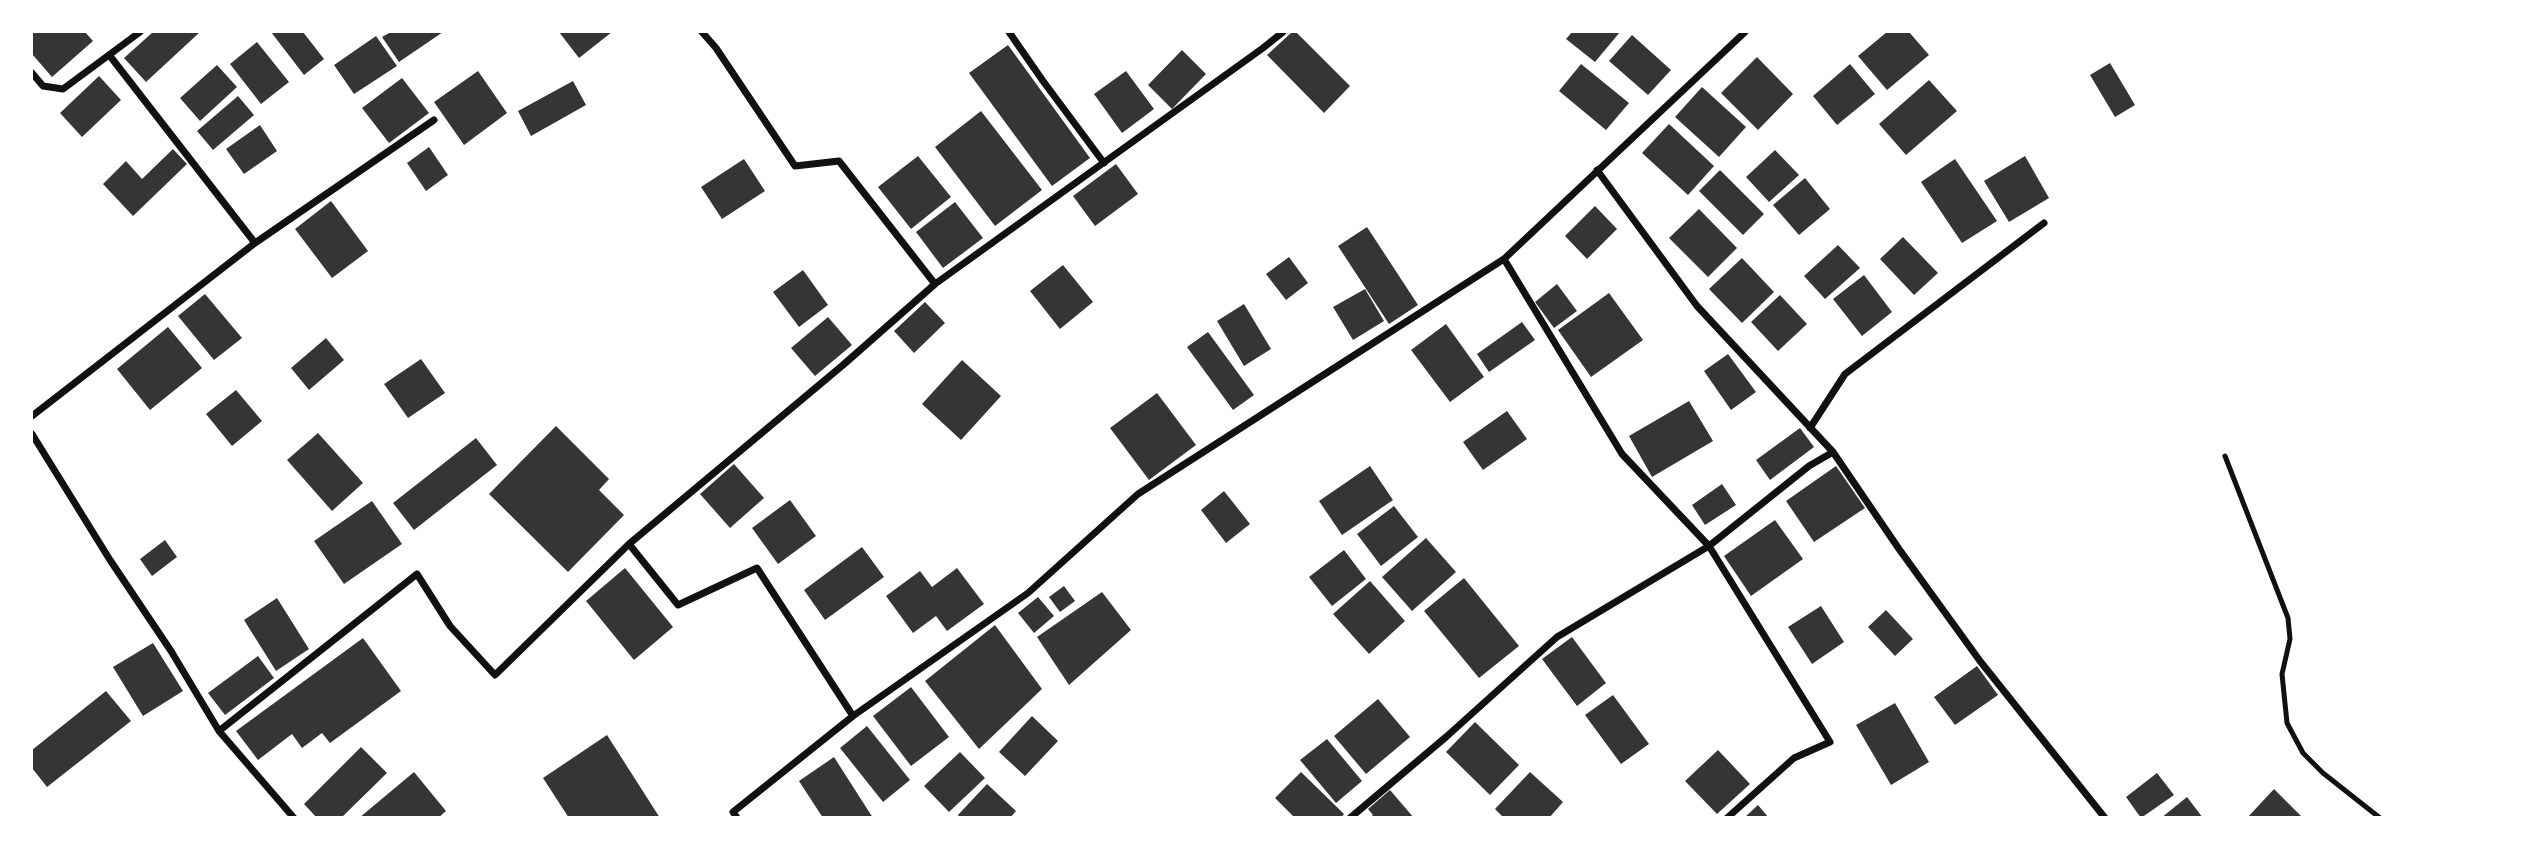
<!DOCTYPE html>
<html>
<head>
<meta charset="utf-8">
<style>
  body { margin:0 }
  #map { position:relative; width:2542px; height:849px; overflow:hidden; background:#fff; font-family:"DM Sans",sans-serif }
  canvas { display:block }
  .frame { position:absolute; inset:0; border:33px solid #fff; pointer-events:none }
</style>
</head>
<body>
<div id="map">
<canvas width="2542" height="849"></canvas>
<div class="frame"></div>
</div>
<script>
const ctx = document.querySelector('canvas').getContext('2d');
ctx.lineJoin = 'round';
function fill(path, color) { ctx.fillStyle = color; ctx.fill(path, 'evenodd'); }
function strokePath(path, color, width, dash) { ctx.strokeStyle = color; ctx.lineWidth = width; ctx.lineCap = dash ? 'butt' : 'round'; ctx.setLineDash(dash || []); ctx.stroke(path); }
fill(new Path2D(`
  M32,32H85L93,41L52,77L32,54Z
  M153,32H200L146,82L124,58Z
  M271,32H303L324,59L304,75Z
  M391,32H443L399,62L382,37Z
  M559,32H612L579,58Z
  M1292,32H1296L1350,86L1324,113L1267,55Z
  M1572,32H1620L1595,62L1566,39Z
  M1887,32H1909L1929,55L1887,90L1858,56Z
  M1632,35L1671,70L1648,95L1609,61Z
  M376,36L397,66L354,94L334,65Z
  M257,42L289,82L261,104L230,64Z
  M1008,45L1090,158L1052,186L969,73Z
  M1182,50L1206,74L1172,109L1148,85Z
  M1757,57L1793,94L1758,130L1721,93Z
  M2110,63L2135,105L2115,117L2090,75Z
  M1581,64L1629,103L1606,130L1559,91Z
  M1850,64L1875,94L1837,125L1813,96Z
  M217,65L237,87L200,121L180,98Z
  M478,71L507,113L464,145L434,102Z
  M1126,71L1154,109L1122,133L1094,94Z
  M99,76L121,100L82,137L60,113Z
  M402,78L429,113L389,143L362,108Z
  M1929,80L1957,111L1906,155L1879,124Z
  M573,81L586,105L531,136L518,111Z
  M1702,87L1746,127L1719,157L1675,117Z
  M238,96L254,115L213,150L197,131Z
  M981,111L1042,190L995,226L935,147Z
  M1669,124L1714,166L1688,195L1642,153Z
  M260,125L277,151L244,174L226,149Z
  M429,147L448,175L426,191L407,163Z
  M173,149L187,164L133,216L103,184L126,161L142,179Z
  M1775,150L1799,175L1769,202L1746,177Z
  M918,156L951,197L911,229L878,187Z
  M2025,156L2049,198L2009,222L1984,181Z
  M744,159L765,191L722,219L701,187Z
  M1955,159L1997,221L1962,243L1921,182Z
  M1116,164L1138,194L1095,226L1073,196Z
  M1720,170L1764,214L1743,235L1699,191Z
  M1805,178L1830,209L1799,235L1773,205Z
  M331,201L368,251L332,278L295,229Z
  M955,202L983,238L943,268L916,232Z
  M1595,206L1617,229L1587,259L1565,236Z
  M1699,209L1737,248L1708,277L1669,238Z
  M1367,227L1418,305L1389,324L1338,246Z
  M1903,237L1938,273L1914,295L1880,259Z
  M1838,245L1860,268L1825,299L1804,276Z
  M1289,257L1308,283L1286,300L1266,274Z
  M1742,258L1774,292L1742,323L1709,289Z
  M1063,265L1093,302L1060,329L1030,291Z
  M803,270L828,305L799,327L773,292Z
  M1864,275L1892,312L1862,336L1833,299Z
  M1557,284L1577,311L1554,328L1535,302Z
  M1365,289L1384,321L1353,340L1333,307Z
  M1609,293L1643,340L1591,377L1558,330Z
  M205,294L242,338L214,360L178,316Z
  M1780,295L1807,324L1778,351L1751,322Z
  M925,302L945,323L914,353L894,331Z
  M1244,304L1271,349L1244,366L1217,321Z
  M828,317L852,345L815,376L791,348Z
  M1522,322L1535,340L1489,372L1477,354Z
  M1446,324L1484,377L1450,402L1411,350Z
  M168,327L202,368L150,410L117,369Z
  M1208,332L1254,395L1233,410L1187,347Z
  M326,338L344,360L309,390L291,368Z
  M1728,354L1756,392L1731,410L1704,371Z
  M421,359L445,393L408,418L384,384Z
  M962,360L1001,396L961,440L922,404Z
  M236,390L262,421L232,446L206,414Z
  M1157,393L1196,445L1149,480L1110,428Z
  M1689,401L1713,441L1652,477L1629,436Z
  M1507,411L1527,439L1483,470L1463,442Z
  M556,426L609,479L599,490L624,515L568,572L489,494Z
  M1800,428L1814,447L1770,480L1756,460Z
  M318,433L363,483L332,511L287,460Z
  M476,438L497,465L414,530L393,503Z
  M734,464L764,498L730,528L700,494Z
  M1370,466L1393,500L1342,535L1319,501Z
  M1836,466L1865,508L1814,542L1786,501Z
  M1722,484L1736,505L1705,525L1692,505Z
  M1224,491L1250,524L1226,543L1201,510Z
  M790,500L816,536L778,564L752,528Z
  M372,501L402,544L344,584L314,541Z
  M1394,506L1418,537L1381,566L1357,534Z
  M1775,520L1803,559L1751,596L1724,556Z
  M1426,538L1456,572L1412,611L1382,577Z
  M165,540L177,557L152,576L140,559Z
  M862,547L884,577L825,620L804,590Z
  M1344,550L1366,579L1332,606L1309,577Z
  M625,568L673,627L634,660L586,601Z
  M957,568L984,604L947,631L936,616L913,633L886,596L920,571L932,587Z
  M1464,578L1519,646L1479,678L1424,611Z
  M1370,581L1405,621L1369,654L1333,614Z
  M1064,586L1075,601L1060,612L1049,597Z
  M1102,592L1131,630L1069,685L1037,637Z
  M1038,597L1054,616L1034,633L1018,613Z
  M277,598L309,649L276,671L244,620Z
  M1821,606L1844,642L1812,664L1788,627Z
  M1886,610L1913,639L1895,656L1868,627Z
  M995,625L1042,689L979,749L925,681Z
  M1572,637L1606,683L1577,706L1542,659Z
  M363,638L401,691L330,743L322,733L302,748L292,734L258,760L236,731Z
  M153,643L183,691L143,716L113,667Z
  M258,656L274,678L225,715L208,693Z
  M1977,666L1998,695L1955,725L1934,697Z
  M911,687L949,737L911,766L873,716Z
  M106,691L131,721L47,787L32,768V750Z
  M1613,695L1649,744L1621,764L1585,715Z
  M1378,699L1410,737L1366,774L1334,736Z
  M1895,703L1929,762L1891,785L1856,725Z
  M1032,716L1058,741L1025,776L999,752Z
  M1475,722L1519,765L1490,795L1446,752Z
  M867,726L910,780L883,802L840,748Z
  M607,735L660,818H569L543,778Z
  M1327,739L1362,781L1336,803L1300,760Z
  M361,747L387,773L341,818H317L304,804Z
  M1718,750L1750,784L1717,814L1685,781Z
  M960,752L985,778L949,812L924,786Z
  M834,757L873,818H823L799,781Z
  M414,772L446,811L438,818H359Z
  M1301,772L1344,814L1341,818H1295L1275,798Z
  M1530,772L1563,802L1549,818H1504L1495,809Z
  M2157,773L2174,795L2141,818L2126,797Z
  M987,784L1016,811L1010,818H960L958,815Z
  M2274,789L2303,818H2247Z
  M1390,790L1414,818H1369L1373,815L1368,809Z
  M2187,797L2203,818H2161Z
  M1758,805L1769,818H1744Z`), '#353535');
strokePath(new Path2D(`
  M2225,456L2288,618L2290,639L2282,674L2287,723L2303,753L2323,773L2380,818`), '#111', 5);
strokePath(new Path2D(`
  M702,32L716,48L795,166L839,161L935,284
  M1009,32L1043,81L1104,163
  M32,73L43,86L63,89L140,32
  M255,243L434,120
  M1504,259L1622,454L1709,546L1830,742L1794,758L1727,818
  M32,416L255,243L110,56
  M1810,428L1845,374L2044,223
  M32,434L110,560L171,651L219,731L294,818
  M1833,452L1899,549L1980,661L2105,818
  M629,544L678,605L757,568L853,716
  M219,731L417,574L450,626L495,675L629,544L843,365L935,284L1263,48L1283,32
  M737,818L733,812L853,716L1028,593L1138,494L1504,259L1745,32
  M1350,818L1446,737L1557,637L1709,546L1809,466L1833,452L1697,306L1597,170`), '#111', 7);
</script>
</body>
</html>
